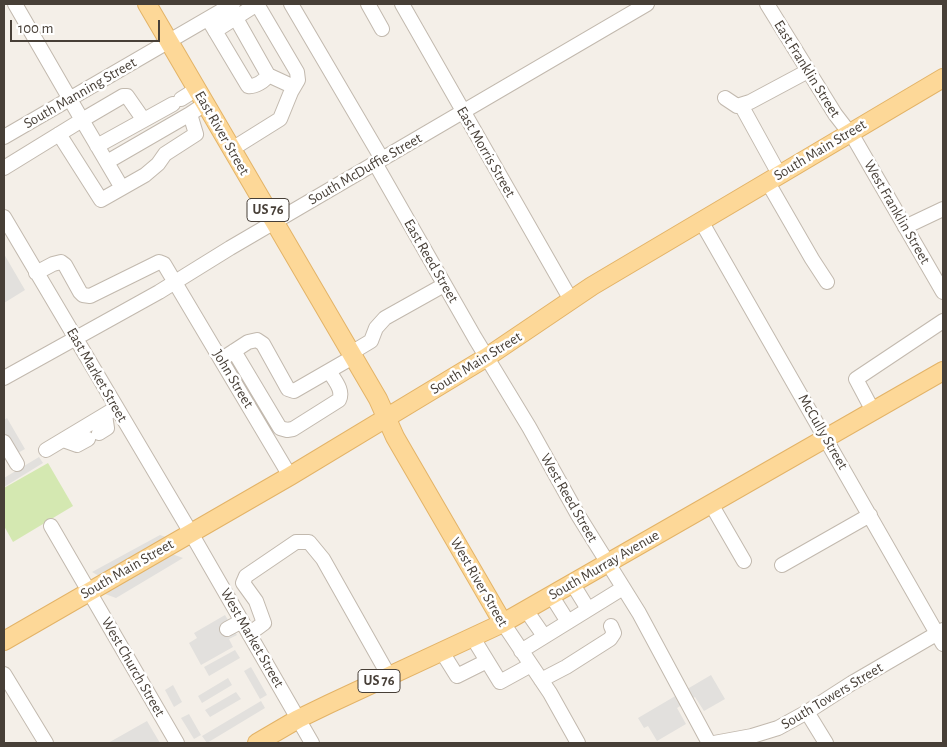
<!DOCTYPE html>
<html>
<head>
<meta charset="utf-8">
<style>
  body { margin:0 }
  #map { position:relative; width:947px; height:747px; overflow:hidden; background:#f4efe8; font-family:"Alegreya Sans",sans-serif }
  canvas { display:block }
  .frame { position:absolute; inset:0; border:5px solid #473f37; pointer-events:none }
  .scale { position:absolute; left:10px; top:20px; width:150px; height:22px; box-sizing:border-box; border:2px solid #473f37; border-top:0; padding-left:6px; font-size:15px; line-height:18px; white-space:nowrap; color:#473f37; -webkit-text-stroke:4px #fff; paint-order:stroke }
</style>
</head>
<body>
<div id="map">
<canvas width="947" height="747"></canvas>
<div class="frame"></div>
<div class="scale">100 m</div>
</div>
<script>
const ctx = document.querySelector('canvas').getContext('2d');
ctx.lineJoin = 'round';
function fill(path, color) { ctx.fillStyle = color; ctx.fill(path, 'evenodd'); }
function strokePath(path, color, width, dash) { ctx.strokeStyle = color; ctx.lineWidth = width; ctx.lineCap = dash ? 'butt' : 'round'; ctx.setLineDash(dash || []); ctx.stroke(path); }
function drawText(font, color, halo, rows, align = 'center') {
  ctx.font = font + ' "Alegreya Sans",sans-serif'; ctx.lineWidth = 5; ctx.setLineDash([]); ctx.textBaseline = 'middle'; ctx.strokeStyle = halo; ctx.fillStyle = color; for (const [text, x, y, turn = 0] of rows) {
    ctx.save(); ctx.translate(x, y); ctx.rotate((+turn || 0) * Math.PI / 180); ctx.textAlign = isNaN(turn) ? turn : align; if (halo) ctx.strokeText(text, 0, 0); ctx.fillText(text, 0, 0); ctx.restore();
  }
}
fill(new Path2D(`
  M48,463L73,506L13,542L4,526V488Z`), '#d4e8b1');
fill(new Path2D(`
  M4,254L25,290L4,303Z
  M7,418L25,449L16,454L4,434V420Z
  M39,457L43,463L4,487V478Z
  M160,535L169,538L101,577L92,572Z
  M172,554L183,558L116,598L105,594Z
  M225,615L237,635L229,639L233,647L201,665L189,643L197,638L194,633Z
  M235,650L240,658L209,676L204,667Z
  M251,667L267,695L260,699L244,671Z
  M711,675L725,699L704,711L695,697L677,708L686,724L657,741L648,726L644,728L638,718Z
  M228,678L232,685L202,703L198,696Z
  M173,685L182,702L174,707L165,690Z
  M236,692L241,699L210,717L205,710Z
  M261,701L265,708L207,743L202,736Z
  M189,714L201,735L194,739L181,718Z
  M147,721L160,743H108Z`), '#e2e0dd');
const minor = new Path2D(`
  M291,4L382,159
  M368,4L382,29
  M402,4L571,300
  M767,4L835,114L855,140L943,292
  M229,6L268,75L294,87
  M208,19L248,86C255,87 265,81 268,75
  M215,31L257,4
  M725,98L737,106L750,102L808,71
  M181,99L197,89
  M741,105L779,174
  M59,134L101,200L145,175L158,164L165,154L196,134L190,114L205,104
  M4,137L233,4
  M97,146L173,104
  M232,149L280,119L291,92L298,80L297,72L257,4
  M107,162L190,114
  M375,163L475,338L529,427L578,515L639,613L709,743
  M4,168L82,120L15,4
  M767,181L812,259L827,282
  M122,188L82,120L123,96H127L143,119
  M4,217L191,533L312,743
  M701,221L943,644
  M905,227L943,209
  M36,273L53,264L61,262L65,265L80,292L83,295L90,296L159,262L164,264L290,476
  M234,351L280,428L287,430L293,429L339,400C344,390 334,380 329,371
  M351,353L371,341L376,328L385,318L444,285
  M228,355L248,342L257,340L263,344L288,389L294,391L353,357
  M4,378L159,292L230,248L647,4
  M873,411L856,379L943,321
  M99,433L107,428L105,415
  M63,440L77,445L88,439
  M4,442L17,464
  M46,450L116,408
  M711,504L744,561
  M51,526L177,743
  M782,565L870,515
  M572,583L588,609
  M551,595L568,622
  M526,610L544,636
  M503,623L550,693L578,743
  M227,629L242,621
  M249,634L264,623L256,601L243,583L246,576L296,542H309L323,559L389,676
  M473,638L500,682L531,665
  M521,651L623,588
  M442,652L457,676L487,661
  M4,674L46,743
  M541,680L566,667L610,639L614,633L611,626
  M807,712L826,743
  M714,743L752,736L778,728L807,712L852,683L943,630`);
const major = new Path2D(`
  M147,4L378,399L395,437L503,623
  M4,641L290,476L487,357L592,286L943,78
  M257,743L298,719L329,704L503,623L943,371`);
strokePath(minor, '#c2b9ae', 16);
strokePath(major, '#e3b367', 20);
strokePath(minor, '#fff', 14);
strokePath(major, '#fdd898', 18);
for (const [x, y, w] of [
  [268,210,42],
  [379,681,42]
]) { const box = new Path2D(); box.roundRect(x - w / 2, y - 11.5, w, 23, 4); ctx.fillStyle = '#fff'; ctx.fill(box); strokePath(box, '#473f37', 1); }
drawText('bold 14px', '#473f37', null, [
  ["US 76",268,210],
  ["US 76",379,681]
]);
drawText('15px', '#473f37', '#fff', [
  ["East Franklin Street",807,69,58],
  ["South Manning Street",80,93,-30],
  ["East River Street",222,133,60],
  ["South Main Street",820,150,-31],
  ["East Morris Street",486,152,60],
  ["South McDuffie Street",365,169,-30],
  ["West Franklin Street",897,212,60],
  ["East Reed Street",431,261,60],
  ["South Main Street",476,363,-32],
  ["East Market Street",97,375,60],
  ["John Street",233,379,59],
  ["McCully Street",823,432,60],
  ["West Reed Street",569,498,60],
  ["South Murray Avenue",604,565,-30],
  ["South Main Street",127,569,-30],
  ["West River Street",479,582,60],
  ["West Market Street",252,638,60],
  ["West Church Street",133,667,60],
  ["South Towers Street",832,696,-31]
]);
</script>
</body>
</html>
